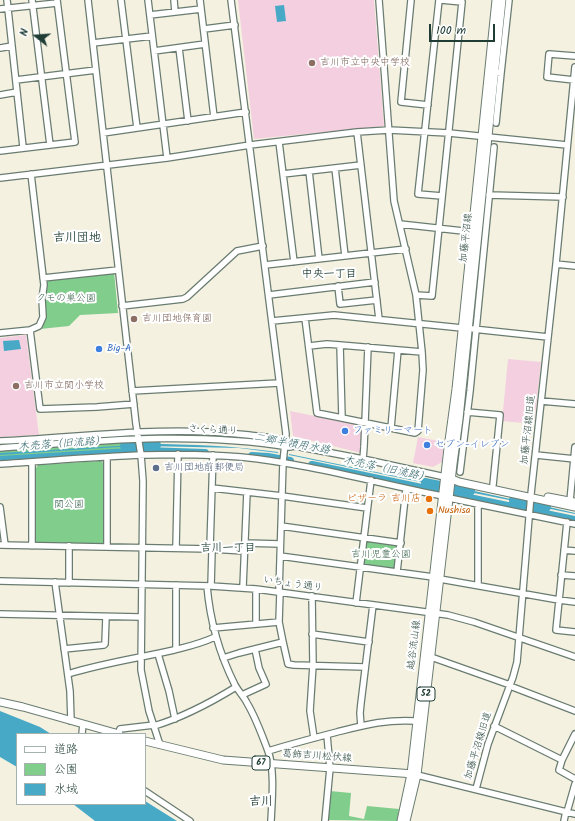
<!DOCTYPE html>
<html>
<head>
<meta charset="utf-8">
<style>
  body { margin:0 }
  #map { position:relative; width:575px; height:821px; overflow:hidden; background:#f4f1e1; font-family:Kalam,"Klee One",sans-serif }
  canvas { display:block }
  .legend { position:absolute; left:16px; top:733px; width:130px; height:72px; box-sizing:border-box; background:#fff; border:1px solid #a5b1ae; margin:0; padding:5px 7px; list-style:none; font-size:12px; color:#1f3d34 }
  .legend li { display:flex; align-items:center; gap:8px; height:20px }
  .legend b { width:20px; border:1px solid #a5b1ae }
  .north { position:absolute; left:16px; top:16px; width:40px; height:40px; -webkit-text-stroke:3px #fff; paint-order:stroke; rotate:287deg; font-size:11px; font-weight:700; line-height:16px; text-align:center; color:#1f3d34 }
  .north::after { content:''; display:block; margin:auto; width:14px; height:18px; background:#1f3d34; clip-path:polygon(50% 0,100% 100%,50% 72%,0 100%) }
  .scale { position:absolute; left:429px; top:24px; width:66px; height:18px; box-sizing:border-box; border:2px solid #1f3d34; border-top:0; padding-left:5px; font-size:12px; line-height:14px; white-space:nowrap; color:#1f3d34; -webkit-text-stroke:3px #fff; paint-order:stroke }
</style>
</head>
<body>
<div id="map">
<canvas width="575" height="821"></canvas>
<ul class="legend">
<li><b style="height:5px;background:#fff"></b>道路</li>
<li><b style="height:11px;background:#80cd8c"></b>公園</li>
<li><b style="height:11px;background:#48a9c7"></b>水域</li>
</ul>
<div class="north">N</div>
<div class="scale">100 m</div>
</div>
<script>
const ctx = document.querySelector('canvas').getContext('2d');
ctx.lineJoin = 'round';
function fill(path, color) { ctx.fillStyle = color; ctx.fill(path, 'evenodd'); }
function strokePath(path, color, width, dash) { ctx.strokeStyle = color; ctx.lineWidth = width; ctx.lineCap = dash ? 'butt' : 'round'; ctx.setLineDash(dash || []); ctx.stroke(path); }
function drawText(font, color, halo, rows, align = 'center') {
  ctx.font = font + ' Kalam,"Klee One",sans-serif'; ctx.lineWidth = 4; ctx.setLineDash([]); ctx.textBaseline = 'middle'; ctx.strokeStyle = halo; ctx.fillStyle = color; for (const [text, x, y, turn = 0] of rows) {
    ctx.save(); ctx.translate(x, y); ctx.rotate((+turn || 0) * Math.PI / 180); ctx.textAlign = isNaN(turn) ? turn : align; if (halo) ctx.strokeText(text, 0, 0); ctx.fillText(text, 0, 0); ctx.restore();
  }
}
fill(new Path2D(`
  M238,0H374L384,126L254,139Z
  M26,335L39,435L0,437V338Z
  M508,359L541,362L534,424L502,421Z
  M290,411L363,426L361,453L293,436Z
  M418,437L444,442L442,462L433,467L413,463Z`), '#f3cfdf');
fill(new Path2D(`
  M114,272L118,313L80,315L69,326L40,329C50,317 44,313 45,299C45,292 47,286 47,280Z
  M134,442L137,454L0,462V451Z
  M100,461L104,463V545L35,543L36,468L38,465Z
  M368,540L398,545L396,568L394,569L365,565L363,563L366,541Z
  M330,791L351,793L349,816L364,819L367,806L399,809L397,821L326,820Z`), '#80cd8c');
fill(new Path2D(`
  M284,5L286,21L277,22L275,6Z
  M19,340L21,349L4,351L3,341Z
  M146,444C191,444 234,446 278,452V453L239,448L146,446Z
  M133,445L134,446L0,455V453Z
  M289,454L434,484L435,485L289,455Z
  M461,488L524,502V503L459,490Z
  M536,504L575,513V514L536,506Z
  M0,711L40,727L51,734H17V767L0,757Z
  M145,801L177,821H95L73,804H145Z`), '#48a9c7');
strokePath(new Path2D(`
  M124,446L157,445
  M252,456L268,457L290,461
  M0,460L146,451L205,453
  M312,465L575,520
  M425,482L471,491
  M513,500L547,507`), '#48a9c7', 8);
const minor = new Path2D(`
  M7,0L23,147
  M32,0L50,145
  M88,0L136,424L141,455L143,481L141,670L149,711L160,745
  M121,0L137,128
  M148,0L167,158
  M174,0L175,12
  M200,0L214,117
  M231,0L286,434L283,462L279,592
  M411,0L401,102L428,105
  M439,0L418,194L442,196
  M0,9L57,3
  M150,15L201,9
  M204,29L235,25
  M93,43L152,36
  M0,48L12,46
  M179,48L188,121
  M154,51L205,44
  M495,72L501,73L509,0
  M16,80L96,70
  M574,80L547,77L549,54L575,56
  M0,95L17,92
  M496,123L501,73
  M357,132L379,319
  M103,133L246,112
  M279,142L294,262
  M0,151L75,142L57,0
  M335,168L345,256
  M309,171L319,259
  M283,174L361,165
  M0,178L167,158L250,145L357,132L389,130L449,133L567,145
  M489,195L563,197
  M400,224L472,232
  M556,264L575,266
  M265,265L406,249
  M43,278L118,270
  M338,286L340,304L377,300
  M269,295L375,282
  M416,295L432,296L462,2L441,0
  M122,306L183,299L187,297L237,251L263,246
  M305,318L317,413L342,418L340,345L327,344L309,346
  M272,321L334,315L462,328
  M473,329L548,337
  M30,330L40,409L97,407L134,404
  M0,333L30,330L39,326L43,317L42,299L44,285L31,174
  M340,345L422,352
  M132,391L279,383
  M541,401L575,404
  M467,412L500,415L493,485
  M342,418L415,433L418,431L423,370L422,352L416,295L394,201L379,0
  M391,428L398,350
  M0,441C83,437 166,425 249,435C263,437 283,438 295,446
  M0,448C96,441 193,431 289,447L295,446L363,459L445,477
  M536,455L575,459
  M107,457V547
  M363,459L364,447L368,347
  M0,464C80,459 161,450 241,457C310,464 376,483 443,496
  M460,472L470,391L494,147
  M212,488L282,496L367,508
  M449,498L575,524
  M570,501L575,447
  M478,504V585
  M0,507L5,545
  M567,522L556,630L575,632
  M281,526L401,543
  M245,543L280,544
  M0,545L211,549L244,551
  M32,546V462
  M176,548L178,454
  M564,550L575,551
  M280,556L433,577
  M397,572L406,489
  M561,575L575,576
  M440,579L559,600L575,602
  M0,581L211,586L256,589L448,615L474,622L575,657
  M55,582L70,691L71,721
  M69,583V546
  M207,586C210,622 219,653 235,685C239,692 244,697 247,703C256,718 262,735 268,751C275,770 272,800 271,821
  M211,586L212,551L210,547L213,455
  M243,587L247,492
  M256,589V624
  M280,592L279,622L283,642L288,664L294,665L365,667
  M312,596L313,665L310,711L314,738
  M356,603L371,480
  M0,614L140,617
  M213,628L279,622
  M312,634L369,642
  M64,649L104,645L105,644L106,617
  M176,649V585
  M158,654L169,691L175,719
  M431,657L510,685
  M223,658L239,653L283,642
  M68,674C103,663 139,658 174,650C190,646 200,644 215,637
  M510,686L575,711
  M242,695L266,684L259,668L255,649
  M154,726C184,717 210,703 236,687
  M361,726L360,713L361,703L373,605
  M494,726L562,760
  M82,734L83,724
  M118,734L120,729L154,725
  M575,734L562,760L559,770L575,779
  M268,751C291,744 314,738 337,732C365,725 387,719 416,721
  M417,775L575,814
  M476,789L488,744L513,677L517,662L531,494L556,264L575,67
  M145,791L190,821
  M567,812L575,784
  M325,821L330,768L327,735
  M564,821L566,811`);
const major = new Path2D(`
  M447,477L459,482L575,507
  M548,497L575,502
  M0,702L23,707L119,734
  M145,741L223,760L414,774
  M401,821L411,774L448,448L456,389L496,0
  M406,821L417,775L453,464L459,419L502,0`);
strokePath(minor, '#6a7c71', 8);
strokePath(major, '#6a7c71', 9);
strokePath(minor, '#fff', 5.5);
strokePath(major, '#fff', 7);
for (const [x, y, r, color] of [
  [312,63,4,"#8d6e63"],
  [134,319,4,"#8d6e63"],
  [99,349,4,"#3f7fe0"],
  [16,386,4,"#8d6e63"],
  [345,431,4,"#3f7fe0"],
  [427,445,4,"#3f7fe0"],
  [156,468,4,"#5c6f8a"],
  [429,499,4,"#e8710a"],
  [430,511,4,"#e8710a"]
]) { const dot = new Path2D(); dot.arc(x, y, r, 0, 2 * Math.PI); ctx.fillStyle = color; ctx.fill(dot); strokePath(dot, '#fff', 1.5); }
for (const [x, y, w] of [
  [426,694,18],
  [261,763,18]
]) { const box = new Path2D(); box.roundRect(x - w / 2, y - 7, w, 14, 3); ctx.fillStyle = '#fff'; ctx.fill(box); strokePath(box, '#1f3d34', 1); }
drawText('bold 9px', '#1f3d34', null, [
  ["52",426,694],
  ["67",261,763]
]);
drawText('10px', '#785e54', '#fff', [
  ["吉川市立中央中学校",320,63],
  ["吉川団地保育園",142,319],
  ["吉川市立関小学校",24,386]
], 'left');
drawText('10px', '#1f3d34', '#fff', [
  ["加藤平沼線",467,238,-84],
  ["加藤平沼線旧道",529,430,-84],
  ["さくら通り",213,431,3],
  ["いちょう通り",293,585,8],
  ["越谷流山線",415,645,-83],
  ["加藤平沼線旧道",479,746,-73],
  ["葛飾吉川松伏線",317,757,4]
]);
drawText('10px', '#37614a', '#fff', [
  ["クモの巣公園",66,299],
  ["関公園",69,505],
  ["吉川児童公園",381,555]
]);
drawText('10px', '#366cbe', '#fff', [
  ["Big-A",107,349],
  ["ファミリーマート",353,431],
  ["セブン-イレブン",435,445]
], 'left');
drawText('10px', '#4e5e75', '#fff', [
  ["吉川団地前郵便局",164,468]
], 'left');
drawText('10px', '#c56008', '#fff', [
  ["ピザーラ 吉川店",421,499],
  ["Nushisa",438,511,"left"]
], 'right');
drawText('bold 11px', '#1f3d34', '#fff', [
  ["中央一丁目",329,275],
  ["吉川一丁目",228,549]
]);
drawText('italic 11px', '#2d6367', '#fff', [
  ["木売落（旧流路）",62,445,-4],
  ["二郷半領用水路",292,445,10],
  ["木売落（旧流路）",386,470,12]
]);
drawText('bold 12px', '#1f3d34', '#fff', [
  ["吉川団地",77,239],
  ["吉川",261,803]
]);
</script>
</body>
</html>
